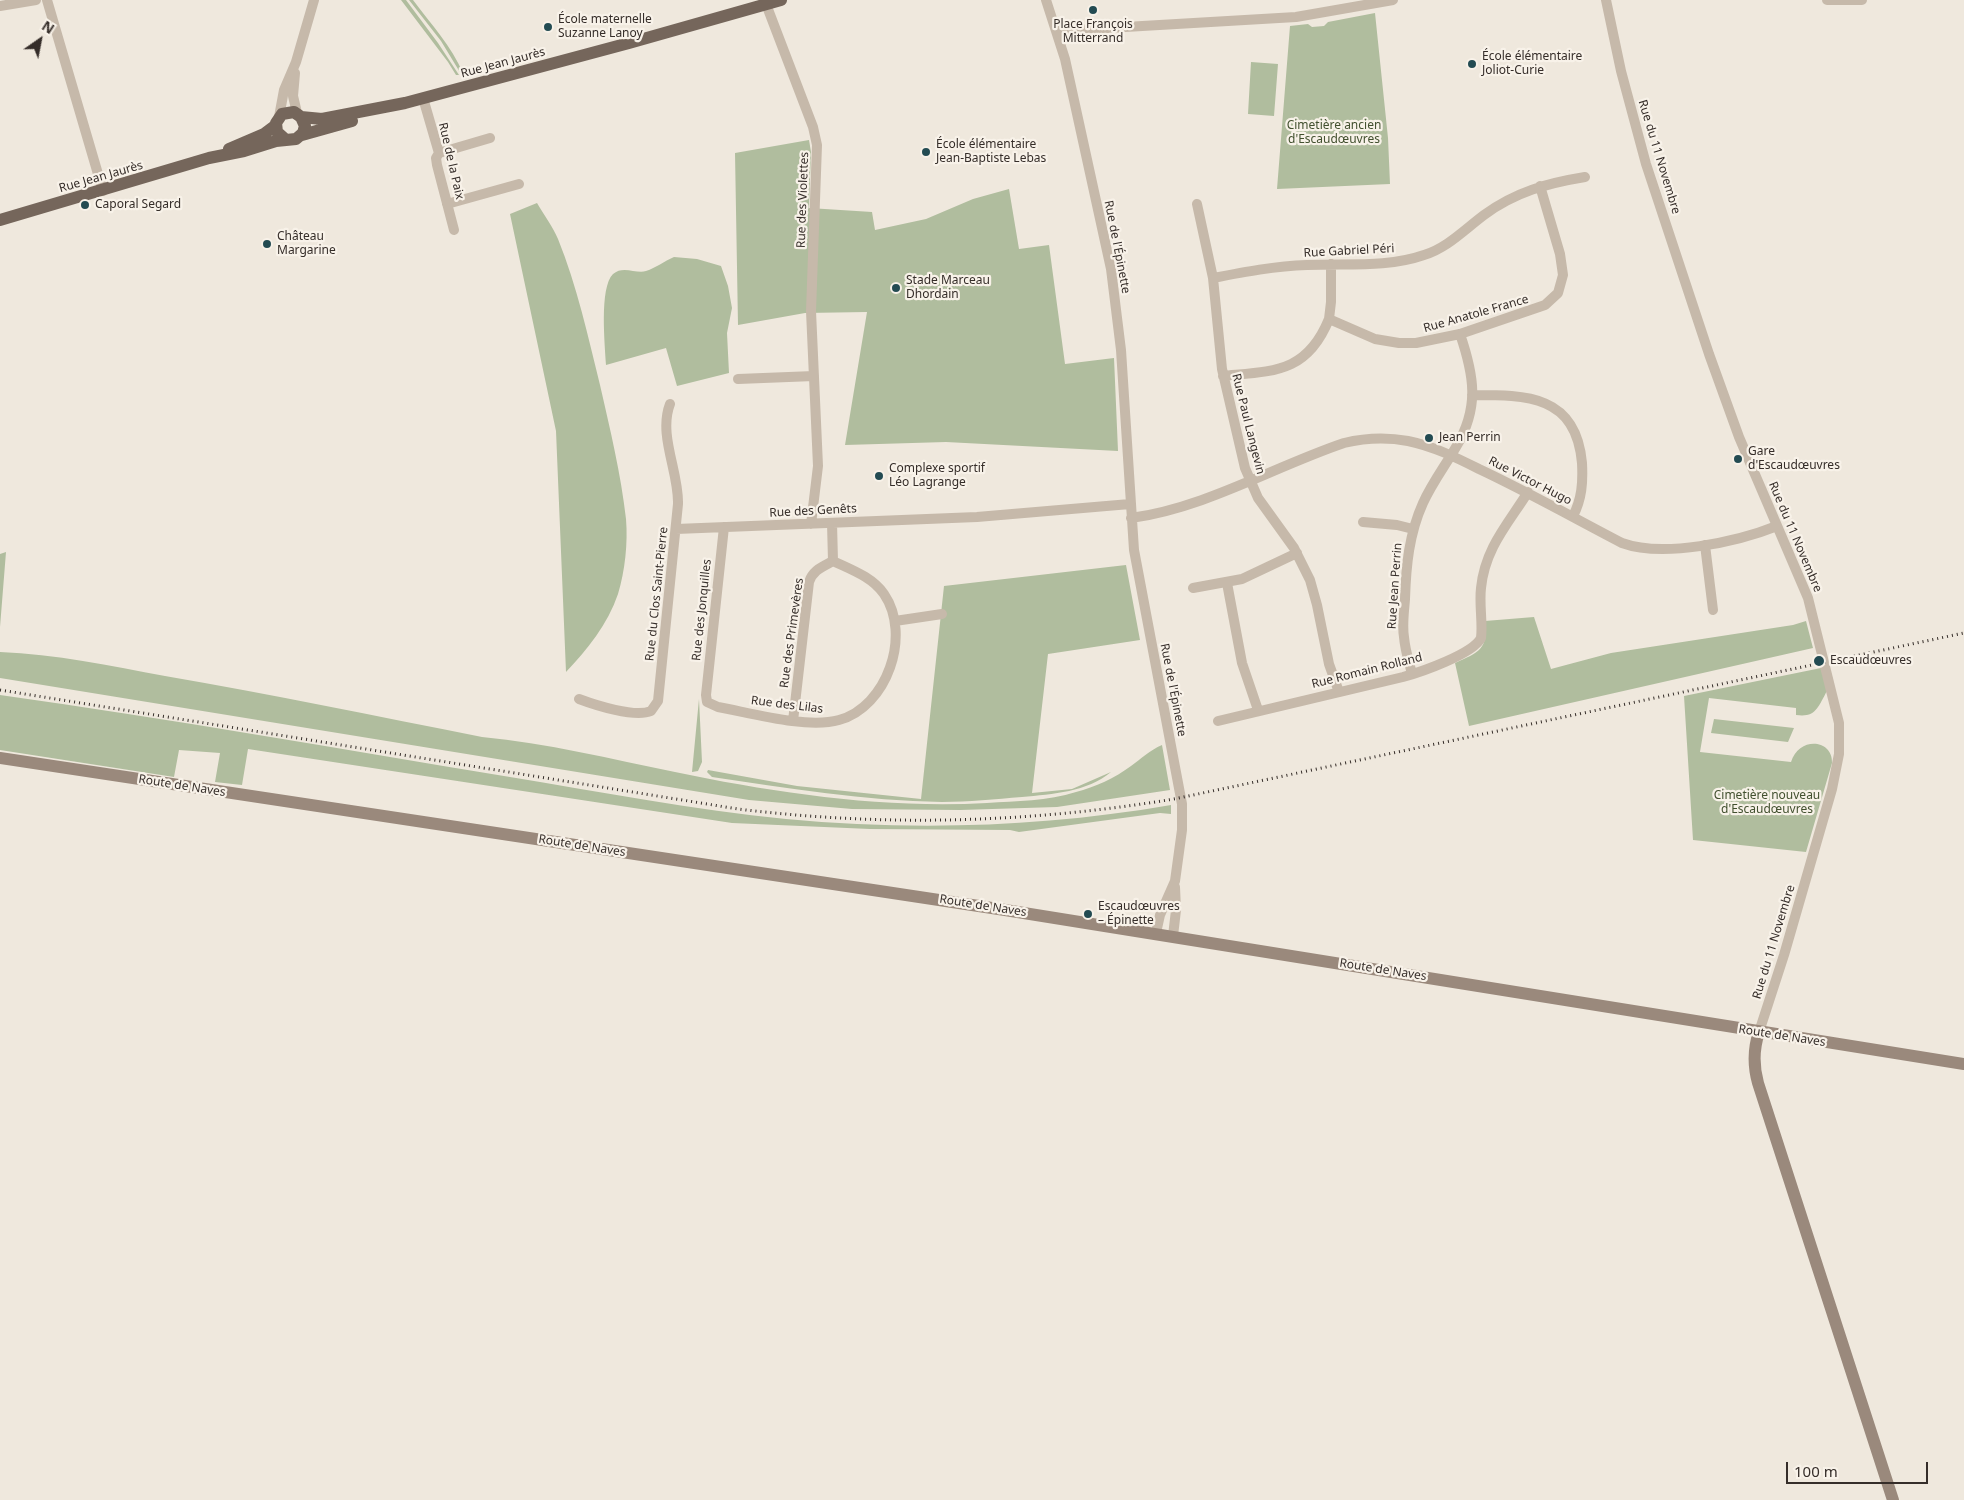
<!DOCTYPE html>
<html>
<head>
<meta charset="utf-8">
<style>
  body { margin:0 }
  #map { position:relative; width:1964px; height:1500px; overflow:hidden; background:#efe8dd; font-family:"Noto Sans",sans-serif }
  canvas { display:block }
  .north { position:absolute; left:15px; top:15px; width:50px; height:50px; -webkit-text-stroke:4px #f8f2e9; paint-order:stroke; rotate:33deg; font-size:14px; font-weight:700; line-height:20px; text-align:center; color:#352d29 }
  .north::after { content:''; display:block; margin:auto; width:18px; height:22px; background:#352d29; clip-path:polygon(50% 0,100% 100%,50% 72%,0 100%) }
  .scale { position:absolute; left:1786px; top:1462px; width:142px; height:22px; box-sizing:border-box; border:2px solid #352d29; border-top:0; padding-left:6px; font-size:15px; line-height:18px; white-space:nowrap; color:#352d29; -webkit-text-stroke:4px #f8f2e9; paint-order:stroke }
</style>
</head>
<body>
<div id="map">
<canvas width="1964" height="1500"></canvas>
<div class="north">N</div>
<div class="scale">100 m</div>
</div>
<script>
const ctx = document.querySelector('canvas').getContext('2d');
ctx.lineJoin = 'round';
function fill(path, color) { ctx.fillStyle = color; ctx.fill(path, 'evenodd'); }
function strokePath(path, color, width, dash) { ctx.strokeStyle = color; ctx.lineWidth = width; ctx.lineCap = dash ? 'butt' : 'round'; ctx.setLineDash(dash || []); ctx.stroke(path); }
function drawText(font, color, halo, rows, align = 'center') {
  ctx.font = font + ' "Noto Sans",sans-serif'; ctx.lineWidth = 4.5; ctx.setLineDash([]); ctx.textBaseline = 'middle'; ctx.strokeStyle = halo; ctx.fillStyle = color; for (const [text, x, y, turn = 0] of rows) {
    ctx.save(); ctx.translate(x, y); ctx.rotate((+turn || 0) * Math.PI / 180); ctx.textAlign = isNaN(turn) ? turn : align; if (halo) ctx.strokeText(text, 0, 0); ctx.fillText(text, 0, 0); ctx.restore();
  }
}
fill(new Path2D(`
  M401,0H406L438,43L459,75H456L448,62Z
  M409,0H413C431,24 452,47 463,73L461,74L441,41Z
  M1375,13L1388,138L1390,184L1277,189L1290,26L1308,24L1312,27L1324,26L1328,22Z
  M1251,62L1278,64L1274,116L1248,114Z
  M809,140L811,152L809,208L872,212L875,230L926,219L973,199L1009,189L1019,249L1049,245L1065,364L1114,358L1118,451L946,442L845,445L867,312L805,313L738,325L735,153Z
  M537,203C544,215 553,227 558,239C577,286 588,336 600,385C610,429 621,474 626,519C628,543 625,571 618,594C608,624 587,650 566,672L556,431L510,214Z
  M674,257L697,259L721,266L728,286L732,308L727,333L729,373L677,386L666,348L606,365C605,345 599,288 613,274C623,265 636,274 646,271C656,268 664,261 674,257Z
  M6,552L0,627V554Z
  M1126,565L1140,640L1048,654L1032,793L1072,789L1111,772C1087,792 1053,794 1022,797C995,799 969,802 942,802C865,801 788,788 712,777L707,772L708,770L797,786L921,799L944,586Z
  M1534,617L1551,669L1611,653L1793,625L1806,621L1813,648L1469,726L1455,663C1479,652 1488,650 1485,621Z
  M0,652C55,654 111,666 165,676C271,694 376,716 482,737C547,743 611,759 675,772C775,793 885,809 987,803C1016,801 1048,801 1076,792C1095,787 1115,778 1131,766C1141,759 1150,750 1162,745L1170,790L1057,807L960,810L852,809L749,800L0,678Z
  M1821,668L1827,691C1818,707 1816,718 1796,715V708L1709,698L1700,752L1791,762C1799,736 1833,739 1832,763L1806,852L1693,840L1684,696Z
  M0,695C171,719 340,749 510,777C602,792 694,810 786,819C915,831 1044,827 1171,805V814L1160,813L1019,832L1010,830L870,829L732,823L248,749L242,785L215,782L220,753L179,750L174,777L0,750Z
  M699,699L702,762L698,771L692,772Z
  M1714,719L1794,728L1788,742L1711,733Z`), '#b0bd9e');
strokePath(new Path2D(`
  M47,0L103,191
  M1046,0L1065,59L1111,269L1121,350L1134,550L1182,804V830L1175,881L1160,915L1156,933
  M1606,0L1621,71L1646,164L1709,354L1739,437L1808,598L1839,723V754L1832,789L1784,955L1759,1032
  M1827,0H1862
  M766,4L813,127L817,145L811,311L818,466L811,524
  M0,6L36,0
  M1057,31L1296,17L1393,0
  M295,73L293,96L297,113
  M423,98L439,153L436,158L437,165L454,230
  M279,117L284,90L296,62L314,0
  M439,153L490,138
  M447,204L519,184
  M1197,204L1213,278L1222,369L1245,468L1258,498L1294,548L1310,580L1317,605L1329,664L1339,692
  M1213,278C1244,272 1275,266 1307,265C1345,263 1387,268 1424,255C1447,248 1464,230 1484,215C1515,192 1548,183 1585,177
  M1329,319L1331,302V264
  M1223,376C1274,371 1307,373 1329,319L1375,339L1399,343H1416L1460,334L1545,305L1558,293L1563,275L1560,254L1540,186
  M738,379L814,376
  M1472,395C1527,395 1576,395 1582,463C1583,482 1582,499 1573,516
  M1131,518C1205,508 1273,467 1344,443C1365,438 1386,437 1408,441C1433,446 1457,458 1479,469C1528,492 1574,518 1622,543C1663,558 1737,542 1777,526
  M1363,522L1397,525L1413,529
  M832,523L833,561
  M724,527L706,695L707,702L718,707C751,713 807,729 839,720C887,707 912,635 884,594C872,577 852,570 833,561
  M676,529L977,517L1130,504
  M1705,545L1713,610
  M1227,583L1242,663L1258,710
  M1193,588L1242,579L1297,553
  M895,621L942,614
  M1412,674C1409,662 1405,650 1404,637C1402,625 1404,612 1405,599C1406,566 1409,534 1423,503C1432,483 1445,466 1456,447C1480,407 1474,375 1460,334
  M579,699C595,705 635,718 651,711L658,701L678,504C679,472 658,435 670,404
  M793,721L809,582C813,570 822,567 833,561
  M1218,721L1403,677C1421,672 1473,654 1481,638C1483,623 1479,605 1481,588C1485,548 1508,524 1528,492
  M1173,936L1176,910L1175,887`), '#c6b9aa', 10);
strokePath(new Path2D(`
  M0,758L1005,910L1964,1064
  M1759,1032C1753,1050 1753,1065 1758,1083L1893,1500`), '#9a897c', 12);
strokePath(new Path2D(`
  M301,117L322,119L405,103L629,43L781,0
  M302,135L352,121
  M229,149L264,134L276,125
  M0,220L209,158L244,151L276,141L296,139L303,133L305,126L301,117L294,112L282,114L276,123L277,132L286,140`), '#75665b', 12);
strokePath(new Path2D(`
  M0,690L738,809C886,827 1028,823 1174,799L1964,633`), '#352d29', 3, [1, 4]);
for (const [x, y, r, color] of [
  [1093,10,5,"#234b52"],
  [548,27,5,"#234b52"],
  [1472,64,5,"#234b52"],
  [926,152,5,"#234b52"],
  [85,205,5,"#234b52"],
  [267,244,5,"#234b52"],
  [896,288,5,"#234b52"],
  [1429,438,5,"#234b52"],
  [1738,459,5,"#234b52"],
  [879,476,5,"#234b52"],
  [1819,661,6,"#234b52"],
  [1088,914,5,"#234b52"]
]) { const dot = new Path2D(); dot.arc(x, y, r, 0, 2 * Math.PI); ctx.fillStyle = color; ctx.fill(dot); strokePath(dot, '#f8f2e9', 2); }
drawText('12px', '#352d29', '#f8f2e9', [
  ["École maternelle",558,20],
  ["Suzanne Lanoy",558,34],
  ["Place François",1093,25,"center"],
  ["Mitterrand",1093,39,"center"],
  ["École élémentaire",1482,57],
  ["Joliot-Curie",1482,71],
  ["École élémentaire",936,145],
  ["Jean-Baptiste Lebas",936,159],
  ["Caporal Segard",95,205],
  ["Château",277,237],
  ["Margarine",277,251],
  ["Stade Marceau",906,281],
  ["Dhordain",906,295],
  ["Jean Perrin",1439,438],
  ["Gare",1748,452],
  ["d'Escaudœuvres",1748,466],
  ["Complexe sportif",889,469],
  ["Léo Lagrange",889,483],
  ["Escaudœuvres",1830,661],
  ["Escaudœuvres",1098,907],
  ["– Épinette",1098,921]
], 'left');
drawText('12px', '#352d29', '#f8f2e9', [
  ["Rue Jean Jaurès",503,63,-15],
  ["Rue du 11 Novembre",1659,157,73],
  ["Rue de la Paix",451,161,77],
  ["Rue Jean Jaurès",101,177,-16],
  ["Rue des Violettes",803,200,-88],
  ["Rue de l'Épinette",1117,247,79],
  ["Rue Gabriel Péri",1349,251,-3],
  ["Rue Anatole France",1476,314,-16],
  ["Rue Paul Langevin",1248,424,76],
  ["Rue Victor Hugo",1530,481,27],
  ["Rue des Genêts",813,511,-3],
  ["Rue du 11 Novembre",1795,537,67],
  ["Rue Jean Perrin",1395,586,-86],
  ["Rue du Clos Saint-Pierre",657,594,-84],
  ["Rue des Jonquilles",702,610,-84],
  ["Rue des Primevères",792,633,-82],
  ["Rue Romain Rolland",1367,671,-14],
  ["Rue de l'Épinette",1173,690,79],
  ["Rue des Lilas",787,705,7],
  ["Route de Naves",182,786,9],
  ["Route de Naves",582,846,9],
  ["Route de Naves",983,906,9],
  ["Rue du 11 Novembre",1774,942,-73],
  ["Route de Naves",1383,970,9],
  ["Route de Naves",1782,1036,9]
]);
drawText('12px', '#42502f', '#f8f2e9', [
  ["Cimetière ancien",1334,126],
  ["d'Escaudœuvres",1334,140],
  ["Cimetière nouveau",1767,796],
  ["d'Escaudœuvres",1767,810]
]);
</script>
</body>
</html>
